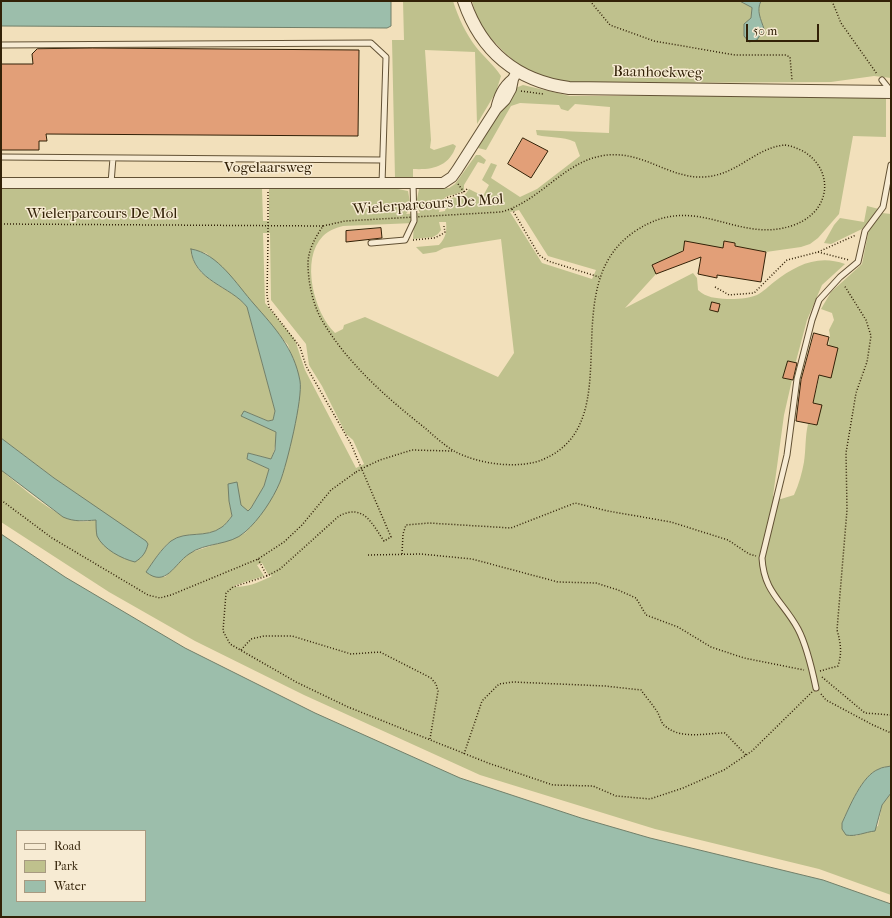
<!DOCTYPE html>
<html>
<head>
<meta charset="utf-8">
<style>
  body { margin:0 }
  #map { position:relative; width:892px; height:918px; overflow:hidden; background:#f2e0bb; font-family:"IM FELL French Canon",serif }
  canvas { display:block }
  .frame { position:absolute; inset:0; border:2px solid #322107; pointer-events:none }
  .legend { position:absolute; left:16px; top:830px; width:130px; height:72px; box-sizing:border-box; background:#f7ebd3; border:1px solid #a89a81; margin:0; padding:5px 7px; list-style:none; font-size:12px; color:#322107 }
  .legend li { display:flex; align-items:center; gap:8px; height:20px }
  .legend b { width:20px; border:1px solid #a89a81 }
  .scale { position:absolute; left:746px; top:24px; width:73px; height:18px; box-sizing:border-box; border:2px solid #322107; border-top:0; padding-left:5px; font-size:12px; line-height:14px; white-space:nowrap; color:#322107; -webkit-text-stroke:3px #f7ebd3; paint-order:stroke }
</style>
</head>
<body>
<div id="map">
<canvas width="892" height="918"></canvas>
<div class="frame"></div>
<ul class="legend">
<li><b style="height:5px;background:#f7ebd3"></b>Road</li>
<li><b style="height:11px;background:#bfc18d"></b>Park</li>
<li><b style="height:11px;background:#9cbeab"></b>Water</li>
</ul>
<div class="scale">50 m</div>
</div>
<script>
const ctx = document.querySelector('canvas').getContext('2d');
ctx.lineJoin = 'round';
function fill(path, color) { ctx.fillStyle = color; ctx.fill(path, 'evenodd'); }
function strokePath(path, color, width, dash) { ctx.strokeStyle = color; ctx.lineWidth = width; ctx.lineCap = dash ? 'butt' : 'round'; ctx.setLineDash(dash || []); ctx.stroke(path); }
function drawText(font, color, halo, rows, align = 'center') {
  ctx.font = font + ' "IM FELL French Canon",serif'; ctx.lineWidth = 3; ctx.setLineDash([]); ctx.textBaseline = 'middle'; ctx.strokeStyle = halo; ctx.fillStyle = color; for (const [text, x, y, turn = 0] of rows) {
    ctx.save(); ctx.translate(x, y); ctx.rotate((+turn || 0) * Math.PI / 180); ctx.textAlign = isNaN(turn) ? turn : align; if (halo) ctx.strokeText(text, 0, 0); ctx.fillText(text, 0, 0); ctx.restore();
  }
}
fill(new Path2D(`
  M403,1H453C458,17 466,34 476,47C484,57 494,65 501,76L496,92L477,124L475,52L425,50L431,140L430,148L434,150L453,144L456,146C449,167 432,170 413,169V178H395L392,40H404Z
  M472,1H740L752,8L751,18L744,24L764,29C761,20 756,10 761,1H891V78L874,76L831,82L620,83L565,82L546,78L520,66L504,52L486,33L477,18Z
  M523,85L570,96H815L886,98V137L853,136L839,214L818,238L810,244L801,247L766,252L735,246V243L725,241L723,248L683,250L656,274L625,308L693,273L697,278L698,290C707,298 715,298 727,299C737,299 747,299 757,295C763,292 769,286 774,282C796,265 818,254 845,264L822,285L807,320L795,365L784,378L792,380L784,415L773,496L781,499L794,495C799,484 802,473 804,462C806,449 805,437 808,424L816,425L821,405L813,403L821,370L826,360L830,336L829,330L834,320L832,313L821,309L831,292L862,264L869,229L882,213L891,214V766C887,767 882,767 879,769C862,775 849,808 842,823L856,836L878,826L882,805L891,793V895L819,869L655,829L480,775L304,695L195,641L109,592L1,522V470C19,485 56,518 78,521C88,523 99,519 108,516L54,478L1,438V186L262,188L263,221H269V188L398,189L408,191L411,208L406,214L420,213L416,204L419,189L449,188L455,184L476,155H480L486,160L484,164L478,162L464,185V190C450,199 443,190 439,212L445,211L448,200C457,194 462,201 469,189L483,196L489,185L482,180L491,163L497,165L491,178L520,197L537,189L580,156L575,142C562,136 550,138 537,135L536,130L609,133L610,107L575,104L568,111L561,109L559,105L520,103L511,106L486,150L478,148L513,89ZM519,210L548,256L596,270L592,279L542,263L510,212ZM439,222H446C447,232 446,237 439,245L416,247L423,254L436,252L444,248L501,239L514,353L498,377L365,317L344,325L343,329L335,333C314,313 300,259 323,236C329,230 336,228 343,226L414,223L413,239L433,237L438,234L441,230ZM263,233H270L271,300L306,344L309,365L322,386L346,434L353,440L364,464L356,468L305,370L295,340L265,303ZM191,250L206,253L217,263L288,345L300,382L293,431L280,482L256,520L245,533L235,538L189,553L165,577L146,572C153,562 161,548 171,541C186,530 206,539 222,527C226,524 229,519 232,516L229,501L239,497C240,503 241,509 248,511L251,508L264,486L269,469L247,459L248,453L271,459C275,450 276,442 276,432L244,411L268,421L273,420L275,411L247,307C231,286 193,281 191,250ZM262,563L268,574L272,576C261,581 246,589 233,586L264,576L257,565Z
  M867,206L879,209L862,229L831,244L824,243L834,225L840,218L864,222Z`), '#bfc18d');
const water = new Path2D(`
  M1,1H391V26L387,28L1,26Z
  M740,1H761C756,11 761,19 764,29L757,40L749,42L744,36V24L751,18L752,8Z
  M191,249C218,253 237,285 254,304C275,328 294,348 300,381C303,398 287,464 280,482C273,499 259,520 245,532C230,546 205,542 189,554C174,564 166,588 146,572C153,562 161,549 171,541C186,530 206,539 222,527C225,525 229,520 232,516L229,501L228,484L237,482L241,505L248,511L251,508L264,486L269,469L247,459L248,453L271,459L275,450L276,432L241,416L244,411L268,421L273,420L275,411L247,307C231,286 193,281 191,249Z
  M1,438L54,478L146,541L148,544C146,552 143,557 135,562C122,559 103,549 97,536C96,531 96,525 96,520C84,521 74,522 63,517L1,470Z
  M1,534L65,577L185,648L315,713L460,778L581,818L650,838L823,880L891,904V917H1ZM17,831H145V901H17Z
  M891,766V793L882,805L875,831C865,832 856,837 846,835L842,829V823C849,808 862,775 879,769C882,767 887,767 891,766Z`);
fill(water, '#9cbeab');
strokePath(water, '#727f69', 1);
const building = new Path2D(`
  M93,48L359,50L358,136L46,134L47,141H39V150H1V64H33L32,54L37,49Z
  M523,138L548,151L531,178L508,164Z
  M381,228L382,238L346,242V231Z
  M685,241L723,248L724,241L735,243V246L766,252L761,282L717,275V278L698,274L701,257L656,274L652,265L683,251Z
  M712,302L720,304L718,312L710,310Z
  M814,333L829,337L827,345L838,348L831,378L819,375L813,403L822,405L817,425L796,421L801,380Z
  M788,361L797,363L793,380L783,378Z`);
fill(building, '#e29f78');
strokePath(building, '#322107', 1);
const service = new Path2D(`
  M1,45L371,43L386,57L382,184
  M882,80L890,90
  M1,157L382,160
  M111,183L113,158
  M371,243L405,240L414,221L413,183
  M816,688C812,669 807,646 798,629C783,601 764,593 762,558L787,455L797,379L812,320L819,300L840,277L858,262L865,231L883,207L891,165`);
const minor = new Path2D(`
  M496,109C499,96 503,87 513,79
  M1,183H443L452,177L457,170L496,109L505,100L511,89L513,79L517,71`);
const tertiary = new Path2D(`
  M464,1C481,51 517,81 569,88L891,92`);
strokePath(service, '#625134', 7);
strokePath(minor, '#625134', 12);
strokePath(tertiary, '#625134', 14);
strokePath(new Path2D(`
  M590,1L610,25L654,41L735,55H785L790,57L792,80
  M832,1L841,23L877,74
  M521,91L543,94
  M785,145C832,153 840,208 794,225C736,246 696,189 634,232C553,287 631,421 544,459C520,470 477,464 454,451C444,445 434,436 425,428C387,398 348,364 323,322C313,306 308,282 308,264C308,250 315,238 323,226L345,221L501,212C539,202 563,163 601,156C641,148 668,179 704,177C738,175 754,148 785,145Z
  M458,184L464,192
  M268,192V211
  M442,208L446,198L464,192L468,188
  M512,209L539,255L548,261L599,277
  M1,224L323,226
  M413,240L434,238L441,235L445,232L444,226
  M268,241L267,295L269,307L300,347L306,366L351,444L391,537L384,541C372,524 364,503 339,516L280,569L267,576L233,587L226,593L223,631L230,644L296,682L348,707L488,763L553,785L593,786L616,796L650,799L683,788L724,770L752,751L812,692
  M818,252L849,260
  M715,287L729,295L754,293L787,260L818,252L856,235
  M367,466L380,460L412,450L452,451
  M1,500L52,538L148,595L160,598L171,595L258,559L284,542L302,525L331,490L356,472
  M402,554L403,534L406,525L429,523L511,528L575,503L608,511L671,522L728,540L749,554L756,556
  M368,555L421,554L472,559L558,582L596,583L618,590L636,598L646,615L678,627L711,647L744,658L804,670
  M258,559L267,576
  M241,650L251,639L264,636H292L351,654L380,652L431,678L436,684L438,691L430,739
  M820,671L838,666C842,653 841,644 837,630L847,510L846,453L856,393L867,362L871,336L866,320L844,285
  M822,677L865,713L891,715
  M821,694L826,700L873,725L891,733
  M464,754L482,701L499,684L513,682L605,686L641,690C646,697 653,705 658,713C660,717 661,723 665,726C681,740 706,733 725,733L746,755`), '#322107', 1.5, [1, 2]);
strokePath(service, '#f7ebd3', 5);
strokePath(minor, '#f7ebd3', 10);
strokePath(tertiary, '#f7ebd3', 12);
strokePath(new Path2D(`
  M268,241V211
  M356,472L367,466`), '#322107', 1.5, [1, 2]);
drawText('15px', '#322107', '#f7ebd3', [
  ["Baanhoekweg",658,73,1],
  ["Vogelaarsweg",268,168],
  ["Wielerparcours De Mol",428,205,-4],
  ["Wielerparcours De Mol",102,214]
]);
</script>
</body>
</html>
